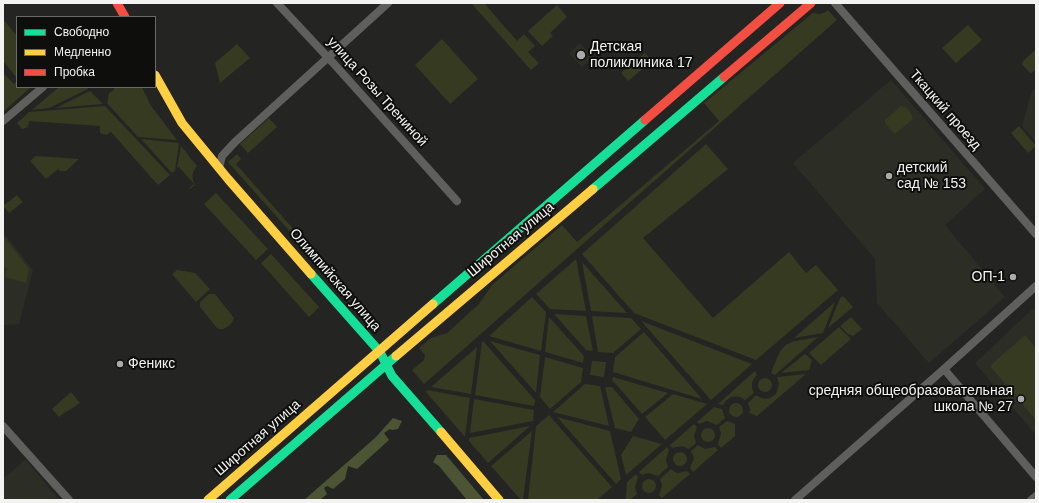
<!DOCTYPE html>
<html>
<head>
<meta charset="utf-8">
<style>
  body { margin:0 }
  #map { position:relative; width:1039px; height:503px; overflow:hidden; background:#242423; font-family:Arial,sans-serif }
  canvas { display:block }
  .frame { position:absolute; inset:0; border:4px solid #f3f4f1; pointer-events:none }
  .legend { position:absolute; left:16px; top:16px; width:140px; height:72px; box-sizing:border-box; background:#0e0e0d; border:1px solid #6a6a68; margin:0; padding:5px 7px; list-style:none; font-size:12px; color:#f3f4f1 }
  .legend li { display:flex; align-items:center; gap:8px; height:20px }
  .legend b { width:20px; border:1px solid #6a6a68 }
</style>
</head>
<body>
<div id="map">
<canvas width="1039" height="503"></canvas>
<div class="frame"></div>
<ul class="legend">
<li><b style="height:5px;background:#16e098"></b>Свободно</li>
<li><b style="height:5px;background:#ffcf43"></b>Медленно</li>
<li><b style="height:5px;background:#f24e42"></b>Пробка</li>
</ul>
</div>
<script>
const ctx = document.querySelector('canvas').getContext('2d');
ctx.lineJoin = 'round';
function fill(path, color) { ctx.fillStyle = color; ctx.fill(path, 'evenodd'); }
function strokePath(path, color, width, dash) { ctx.strokeStyle = color; ctx.lineWidth = width; ctx.lineCap = dash ? 'butt' : 'round'; ctx.setLineDash(dash || []); ctx.stroke(path); }
function drawText(font, color, halo, rows, align = 'center') {
  ctx.font = font + ' Arial,sans-serif'; ctx.lineWidth = 4; ctx.setLineDash([]); ctx.textBaseline = 'middle'; ctx.strokeStyle = halo; ctx.fillStyle = color; for (const [text, x, y, turn = 0] of rows) {
    ctx.save(); ctx.translate(x, y); ctx.rotate((+turn || 0) * Math.PI / 180); ctx.textAlign = isNaN(turn) ? turn : align; if (halo) ctx.strokeText(text, 0, 0); ctx.fillText(text, 0, 0); ctx.restore();
  }
}
fill(new Path2D(`
  M580,43L592,57L582,67L569,53Z
  M891,80L985,189L945,225L1005,297L929,363L877,303L875,259L793,163Z
  M1036,87V142L1022,126L1032,91Z
  M3,235L6,236L33,270L19,324L3,325Z
  M1036,306V435L975,363Z
  M25,460L27,461L59,500H3V479Z`), '#2c2e26');
fill(new Path2D(`
  M471,3H484L517,41L524,34L535,46L528,52L539,63L531,70Z
  M557,5L567,17L550,33L553,36L542,46L528,31Z
  M828,10L837,20L424,384L412,370L424,360L425,355L419,348L431,338L447,333L479,304L492,285L562,225L577,242L719,121L704,103L814,12C819,16 823,14 828,10Z
  M3,19L17,36V78L3,61Z
  M968,25L982,40L956,63L942,48Z
  M442,39L478,79L450,104L415,65Z
  M237,44L250,58L220,83L215,63Z
  M1036,49V70L1031,73L1029,72L1022,64L1023,61Z
  M645,53L652,61L628,81L621,73Z
  M3,73L14,84L17,81V87H31L3,112Z
  M59,87H87L88,89L49,108L32,110Z
  M115,87H142L151,106L177,140L138,137L107,103L109,93L113,91Z
  M90,91L103,104L56,108Z
  M105,106L170,175L158,185L111,132L106,135L100,133V126L29,121L28,127L22,129L17,123L29,112Z
  M901,106L906,107C909,111 914,115 912,120L896,133H894L885,123V120Z
  M269,118L277,127L248,153L240,144Z
  M1019,126L1036,146L1028,153L1011,133Z
  M141,139L179,143L175,171L172,173Z
  M706,144L728,169L643,238L713,318L789,252L806,273L816,265L838,290L756,360L634,313L582,254Z
  M181,146L197,166C192,172 191,178 195,185L190,189L189,188L194,184L179,167L177,168Z
  M237,154L241,159L236,164L296,232L293,235L228,162Z
  M36,156L79,159L66,171H60L58,169L46,179L30,161Z
  M216,193L268,249L256,260L204,204Z
  M17,195L23,202L9,213L3,206Z
  M3,237L5,238L29,269L26,283L5,277L7,268L3,267Z
  M271,254L319,307L309,317L261,263Z
  M576,259L586,311L550,309L536,294Z
  M582,262L627,313L591,311Z
  M177,270L195,273L210,289L196,302L172,274Z
  M209,294H215L234,318C232,325 223,332 217,328L200,307V302Z
  M843,296L853,307L828,328L840,298Z
  M532,297L546,312L541,351L489,336Z
  M835,302L823,333L794,338Z
  M554,314L586,316L593,351L586,350Z
  M592,316L631,318L641,329L613,353L598,352Z
  M549,317L584,356L583,363L545,352Z
  M851,317L862,329L853,336L848,334L840,326Z
  M641,321L752,364L711,400Z
  M839,327L851,339L821,365L809,353Z
  M644,332L702,399L613,372L615,357Z
  M1025,335L1036,348V420L990,366Z
  M818,337L775,375L771,373C784,339 784,343 818,337Z
  M483,341L535,400L534,406L475,395L482,342Z
  M490,341L540,355L536,393Z
  M477,347L471,394L431,387Z
  M805,354L812,360L809,370L781,373Z
  M545,357L583,368L581,382L550,409L540,397Z
  M592,361L606,362L604,377L590,375Z
  M755,371L757,375C751,380 751,386 754,393L745,400C737,394 728,396 723,405L718,404Z
  M806,374L757,416L749,413L750,409L748,403L756,395C763,400 770,400 776,394L779,384L777,377Z
  M613,377L668,393L642,414L612,380Z
  M758 385a7 7 0 1 1 14 0a7 7 0 1 1-14 0Z
  M585,384L600,386L609,426L553,412Z
  M605,387H612L639,419L631,432L615,428Z
  M428,390L470,398L465,437L426,392Z
  M71,392L80,403C73,408 66,411 59,417L52,409Z
  M673,394L707,404L665,440L645,417Z
  M474,399L534,410L533,421L470,433Z
  M729 410a7 7 0 1 1 14 0a7 7 0 1 1-14 0Z
  M714,407L722,409L725,418L717,425L707,421L699,424L697,422Z
  M549,415L612,487L597,500H528L536,426Z
  M557,417L610,431L621,479L616,484Z
  M727,421L735,424V436L721,448L718,444L721,434L719,427Z
  M694,424L697,427L694,436L696,443L689,449L682,446L672,448L670,445Z
  M530,426L488,463L469,441V438Z
  M701 435a7 7 0 1 1 14 0a7 7 0 1 1-14 0Z
  M532,431L523,500H521L491,466Z
  M633,436L662,444L626,475L621,455Z
  M698,445L705,449L715,447L718,450L693,472L690,468L694,458L691,451Z
  M667,447L669,450L666,460L668,467L658,476L648,473L642,475L639,472Z
  M673 459a7 7 0 1 1 14 0a7 7 0 1 1-14 0Z
  M671,469L677,473L687,471L690,474L662,498L659,495L662,486L660,479Z
  M636,474L638,477L635,487L637,494L630,500H626L627,482Z
  M642 486a7 7 0 1 1 14 0a7 7 0 1 1-14 0Z`), '#353a21');
fill(new Path2D(`
  M393,418L402,421L398,429L392,430L390,429L384,433L389,440L357,469L348,466L345,479L333,489L327,486L324,488L327,494L320,500H304L375,438Z
  M437,455H446L484,500H467L439,466L433,462Z`), '#4d5434');
strokePath(new Path2D(`
  M277,3L335,65L457,201
  M835,3L1036,234
  M3,121L43,87
  M219,168L222,156L235,142L388,3
  M944,369L1036,477
  M3,426L69,500
  M795,500L944,369L1036,286
  M1031,500L1036,496`), '#5f5f5e', 8);
strokePath(new Path2D(`
  M593,189L724,77
  M311,274L380,352L392,376L441,432
  M433,304L645,120
  M230,500L396,356`), '#16e098', 9);
strokePath(new Path2D(`
  M155,75L182,123L228,179L311,274
  M396,356L593,189
  M441,432L499,500
  M208,500L433,304`), '#ffcf43', 9);
strokePath(new Path2D(`
  M117,3L125,17
  M724,77L811,3
  M645,120L780,3`), '#f24e42', 9);
for (const [x, y, r, color] of [
  [581,55,5,"#ababa9"],
  [889,176,4,"#ababa9"],
  [1013,277,4,"#ababa9"],
  [120,364,4,"#ababa9"],
  [1021,399,4,"#ababa9"]
]) { const dot = new Path2D(); dot.arc(x, y, r, 0, 2 * Math.PI); ctx.fillStyle = color; ctx.fill(dot); strokePath(dot, '#0e0e0d', 1.5); }
drawText('14px', '#f3f4f1', '#0e0e0d', [
  ["Детская",590,47],
  ["поликлиника 17",590,63],
  ["детский",897,168],
  ["сад № 153",897,184],
  ["ОП-1",1005,277,"right"],
  ["Феникс",128,364],
  ["средняя общеобразовательная",1013,391,"right"],
  ["школа № 27",1013,407,"right"]
], 'left');
drawText('14px', '#f3f4f1', '#0e0e0d', [
  ["улица Розы Трениной",377,92,48],
  ["Ткацкий проезд",945,110,49],
  ["Широтная улица",511,240,-40],
  ["Олимпийская улица",335,280,49],
  ["Широтная улица",258,438,-41]
]);
</script>
</body>
</html>
